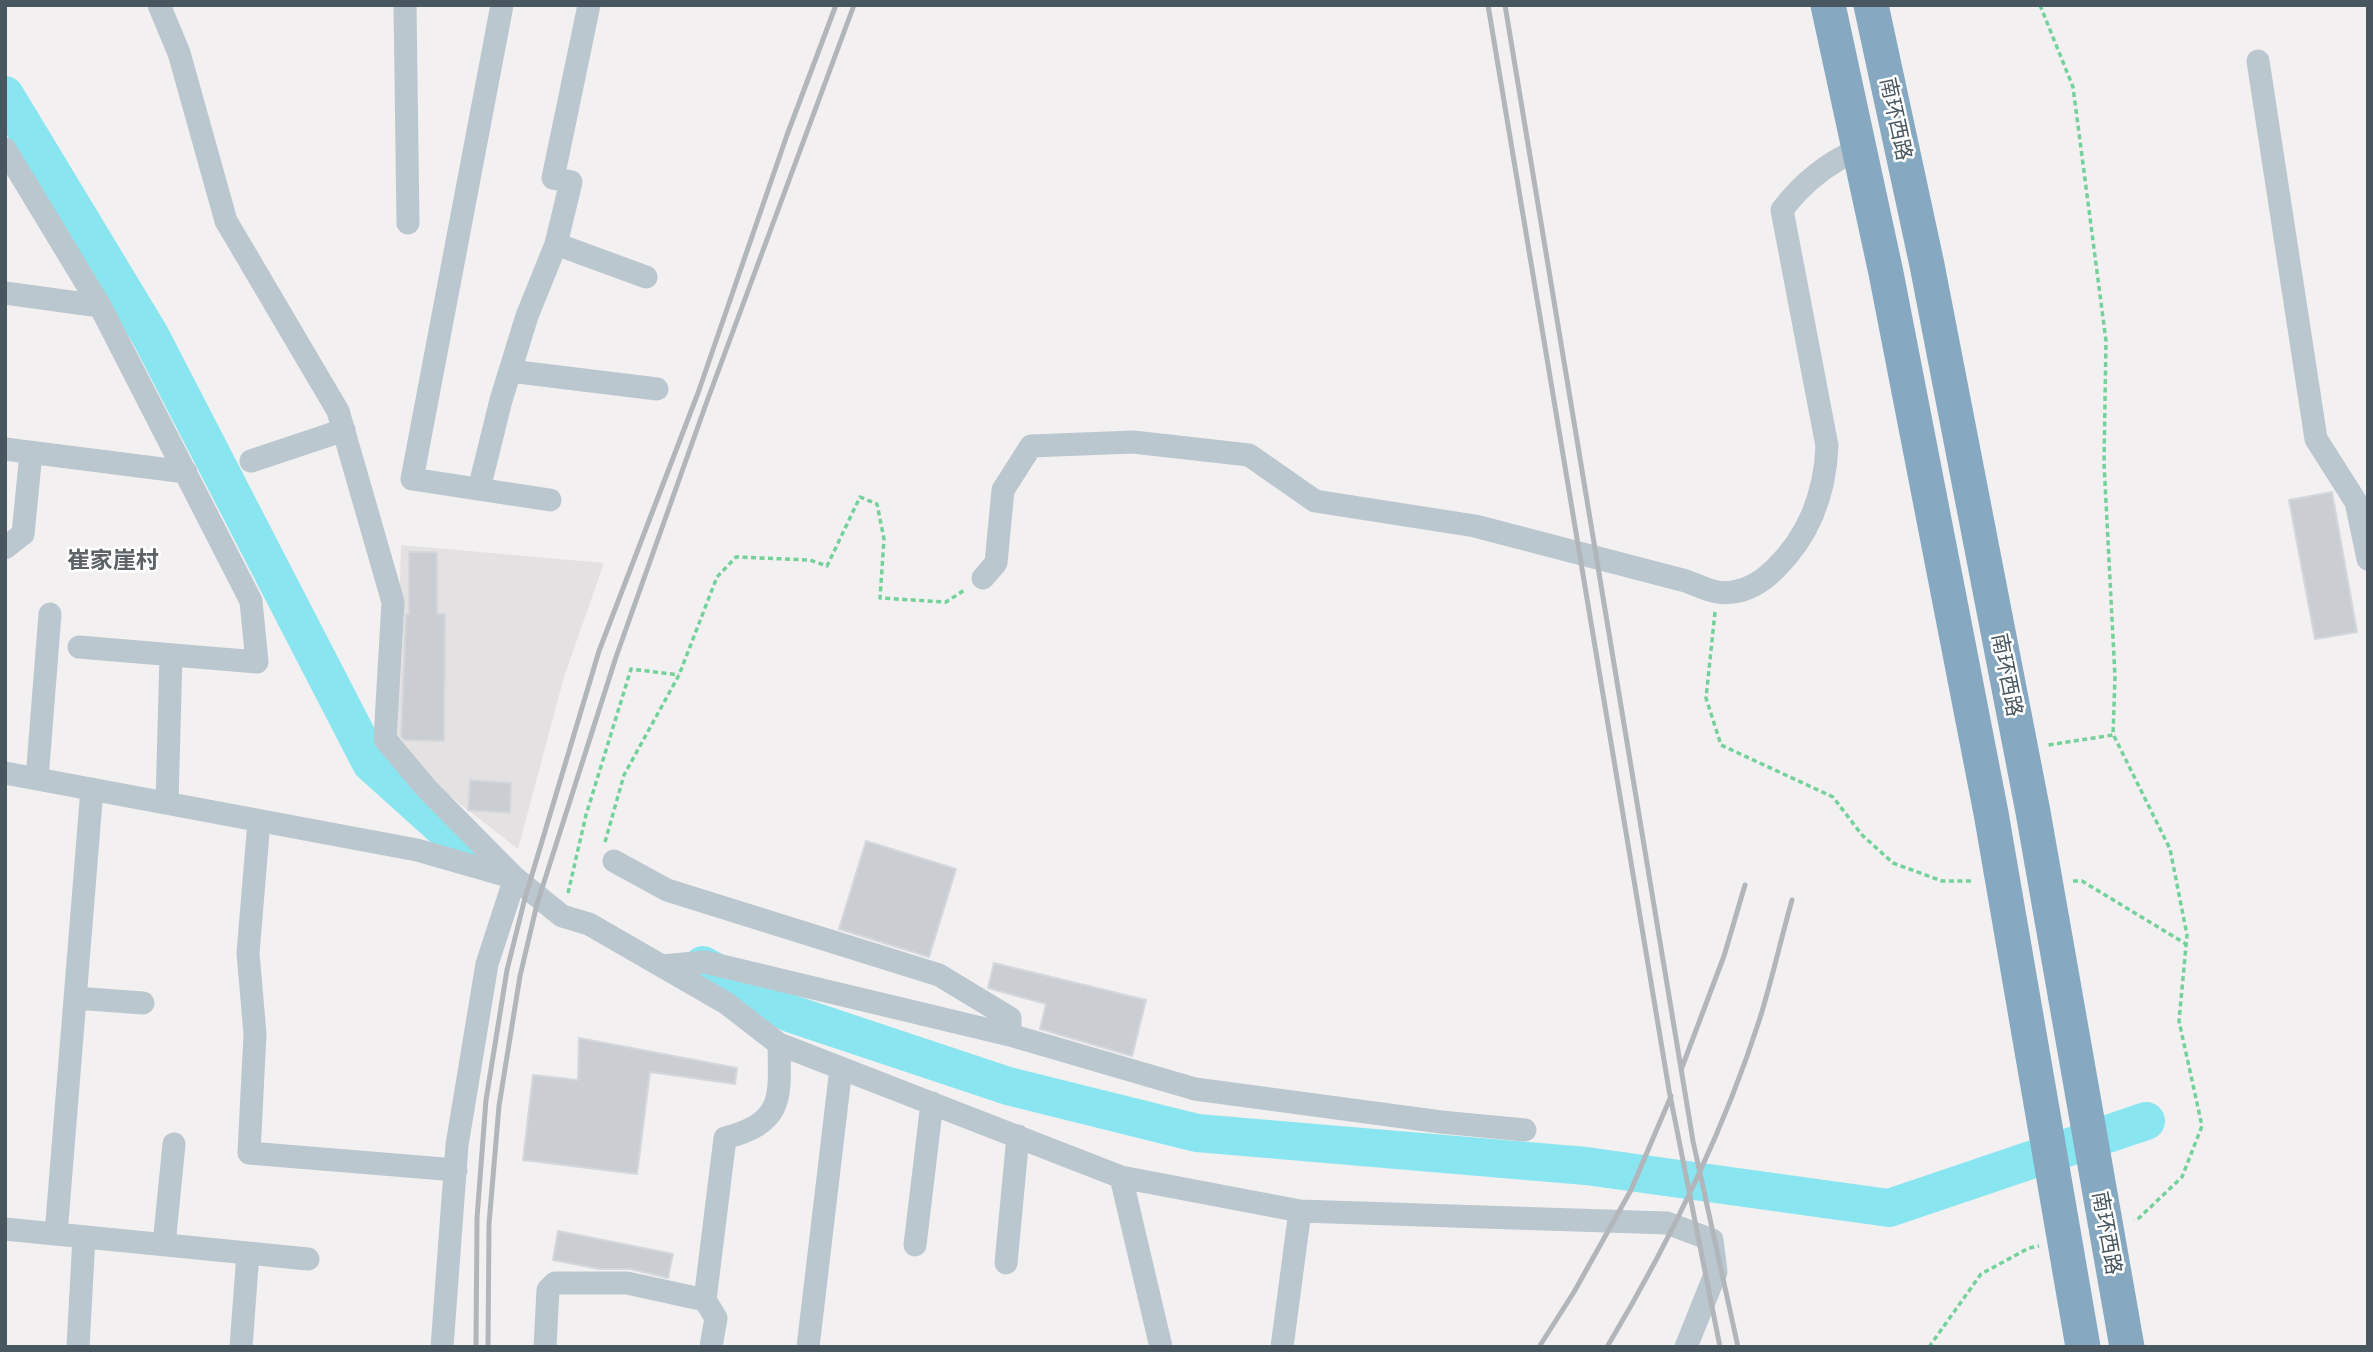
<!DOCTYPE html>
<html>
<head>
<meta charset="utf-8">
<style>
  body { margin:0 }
  #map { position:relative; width:2373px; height:1352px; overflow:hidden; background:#f3f0f1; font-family:Commissioner,sans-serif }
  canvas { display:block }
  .frame { position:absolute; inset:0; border:7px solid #47565f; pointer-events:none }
</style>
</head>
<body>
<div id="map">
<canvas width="2373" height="1352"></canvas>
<div class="frame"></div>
</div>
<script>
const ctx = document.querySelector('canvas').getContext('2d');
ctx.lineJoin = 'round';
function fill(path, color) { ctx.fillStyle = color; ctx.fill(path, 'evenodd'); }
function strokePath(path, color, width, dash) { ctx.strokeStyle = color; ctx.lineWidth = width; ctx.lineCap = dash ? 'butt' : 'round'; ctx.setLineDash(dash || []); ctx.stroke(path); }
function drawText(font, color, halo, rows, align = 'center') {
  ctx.font = font + ' Commissioner,"Noto Sans SC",sans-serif'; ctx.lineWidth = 5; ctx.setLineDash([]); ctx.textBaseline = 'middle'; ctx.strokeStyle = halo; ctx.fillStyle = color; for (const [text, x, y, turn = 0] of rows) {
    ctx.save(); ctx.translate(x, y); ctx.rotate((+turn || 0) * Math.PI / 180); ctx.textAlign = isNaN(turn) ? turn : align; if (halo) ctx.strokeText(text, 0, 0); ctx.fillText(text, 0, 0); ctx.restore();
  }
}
fill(new Path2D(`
  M401,545L604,563L564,677L518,849L432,782L396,747Z`), '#e4e1e3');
strokePath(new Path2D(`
  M5,95L150,335L371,763L462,845
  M703,965L789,1013L1008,1086L1197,1133L1586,1166L1889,1208L2146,1121`), '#89e6f0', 38);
const building = new Path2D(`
  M2332,492L2357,632L2315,639L2289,500Z
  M409,552H437V614H445L444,741L404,740L401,736L406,614H409Z
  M470,780L511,783L510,813L468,810Z
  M866,841L956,869L929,957L839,929Z
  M994,963L1146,1000L1132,1056L1040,1029L1046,1004L988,988Z
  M579,1038L737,1068L735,1084L650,1072L637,1174L523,1160L533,1075L578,1080Z
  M558,1231L673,1254L668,1278L630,1269H599L553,1260Z`);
fill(building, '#caced3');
strokePath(building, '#d4d7dc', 2);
strokePath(new Path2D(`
  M2040,5L2073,87L2106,341L2104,463L2115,677L2113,735L2048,745
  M1715,612L1706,698L1721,745L1833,797L1862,835L1893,863L1942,881H1974
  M2114,736L2170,849L2187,935L2179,1021L2202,1126L2182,1177L2139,1218L2134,1220
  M605,842L624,775L679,675L717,577L736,557L810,560L827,566L860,497L877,504L884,539L880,598L946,602L966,589
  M2073,881H2082L2186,944
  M568,893L586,815L631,669L679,675
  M1929,1347L1981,1274L2029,1248L2039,1246`), '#74d199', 3.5, [5, 3.5]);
strokePath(new Path2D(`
  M159,5L179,53L226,221L338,411L393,602L385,739L426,788L515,878L487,964L457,1145L442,1347
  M405,5L408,223
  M502,5L412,479L550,500
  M2258,61L2316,439L2356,502L2368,559
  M5,149L100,306L251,601L257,662L79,647
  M556,244L646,277
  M5,293L100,306
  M510,371L657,389
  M5,449L186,472
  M251,461L344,430
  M479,489L501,400L527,316L556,244L571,182L553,178L589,5
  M5,548L23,534L31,453
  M983,578L996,563L1003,490L1031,446L1133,442L1249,455L1315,501L1475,526L1686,581C1702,587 1716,595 1733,592C1749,590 1764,580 1775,569C1810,535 1825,494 1827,446L1782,210C1803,182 1827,163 1859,149
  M5,773L417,850L515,878L562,916L589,924L726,1003L779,1044L1121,1177L1300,1211L1667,1223L1712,1240L1716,1272L1686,1347
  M37,779L50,614
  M167,803L171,655
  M259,821L248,953L255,1034L249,1153L456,1170
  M614,861L667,890L939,975L1010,1018V1035
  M662,966L705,962L1010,1035L1195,1089L1441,1122L1525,1130
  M75,998L143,1003
  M1121,1177L1161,1347
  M5,1229L308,1259
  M56,1234L92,789
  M164,1245L174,1144
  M915,1245L932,1103
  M1006,1263L1018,1136
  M705,1300L716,1318L711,1347
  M78,1347L84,1237
  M241,1347L248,1253
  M545,1347L548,1290L555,1283H627L705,1300L725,1138C784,1122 780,1099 779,1044
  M808,1347L841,1068
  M1282,1347L1300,1211`), '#bbc7ce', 23);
strokePath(new Path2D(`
  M1828,5L1886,273L1991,813L2083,1347
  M1871,5L1927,265L2033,812L2127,1347`), '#86a9c1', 35);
strokePath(new Path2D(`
  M1488,5L1669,1090L1720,1347
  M1505,5L1693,1141L1738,1347
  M1681,1070L1724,956L1745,885
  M476,1347L477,1218L486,1100L507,970L525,898L599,651L698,393L787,135L836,5
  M488,1347L489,1224L499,1106L520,976L537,904L616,657L706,404L854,5
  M1539,1347L1574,1292L1631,1190L1671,1096
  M1607,1347C1669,1243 1723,1134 1760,1018C1772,979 1781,939 1792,900`), '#b2b6bb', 5);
drawText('21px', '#47565f', '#fff', [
  ["南环西路",1896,119,78],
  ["南环西路",2007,675,79],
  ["南环西路",2107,1233,80]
]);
drawText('bold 23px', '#5c6266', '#fff', [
  ["崔家崖村",113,560]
]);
</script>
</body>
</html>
